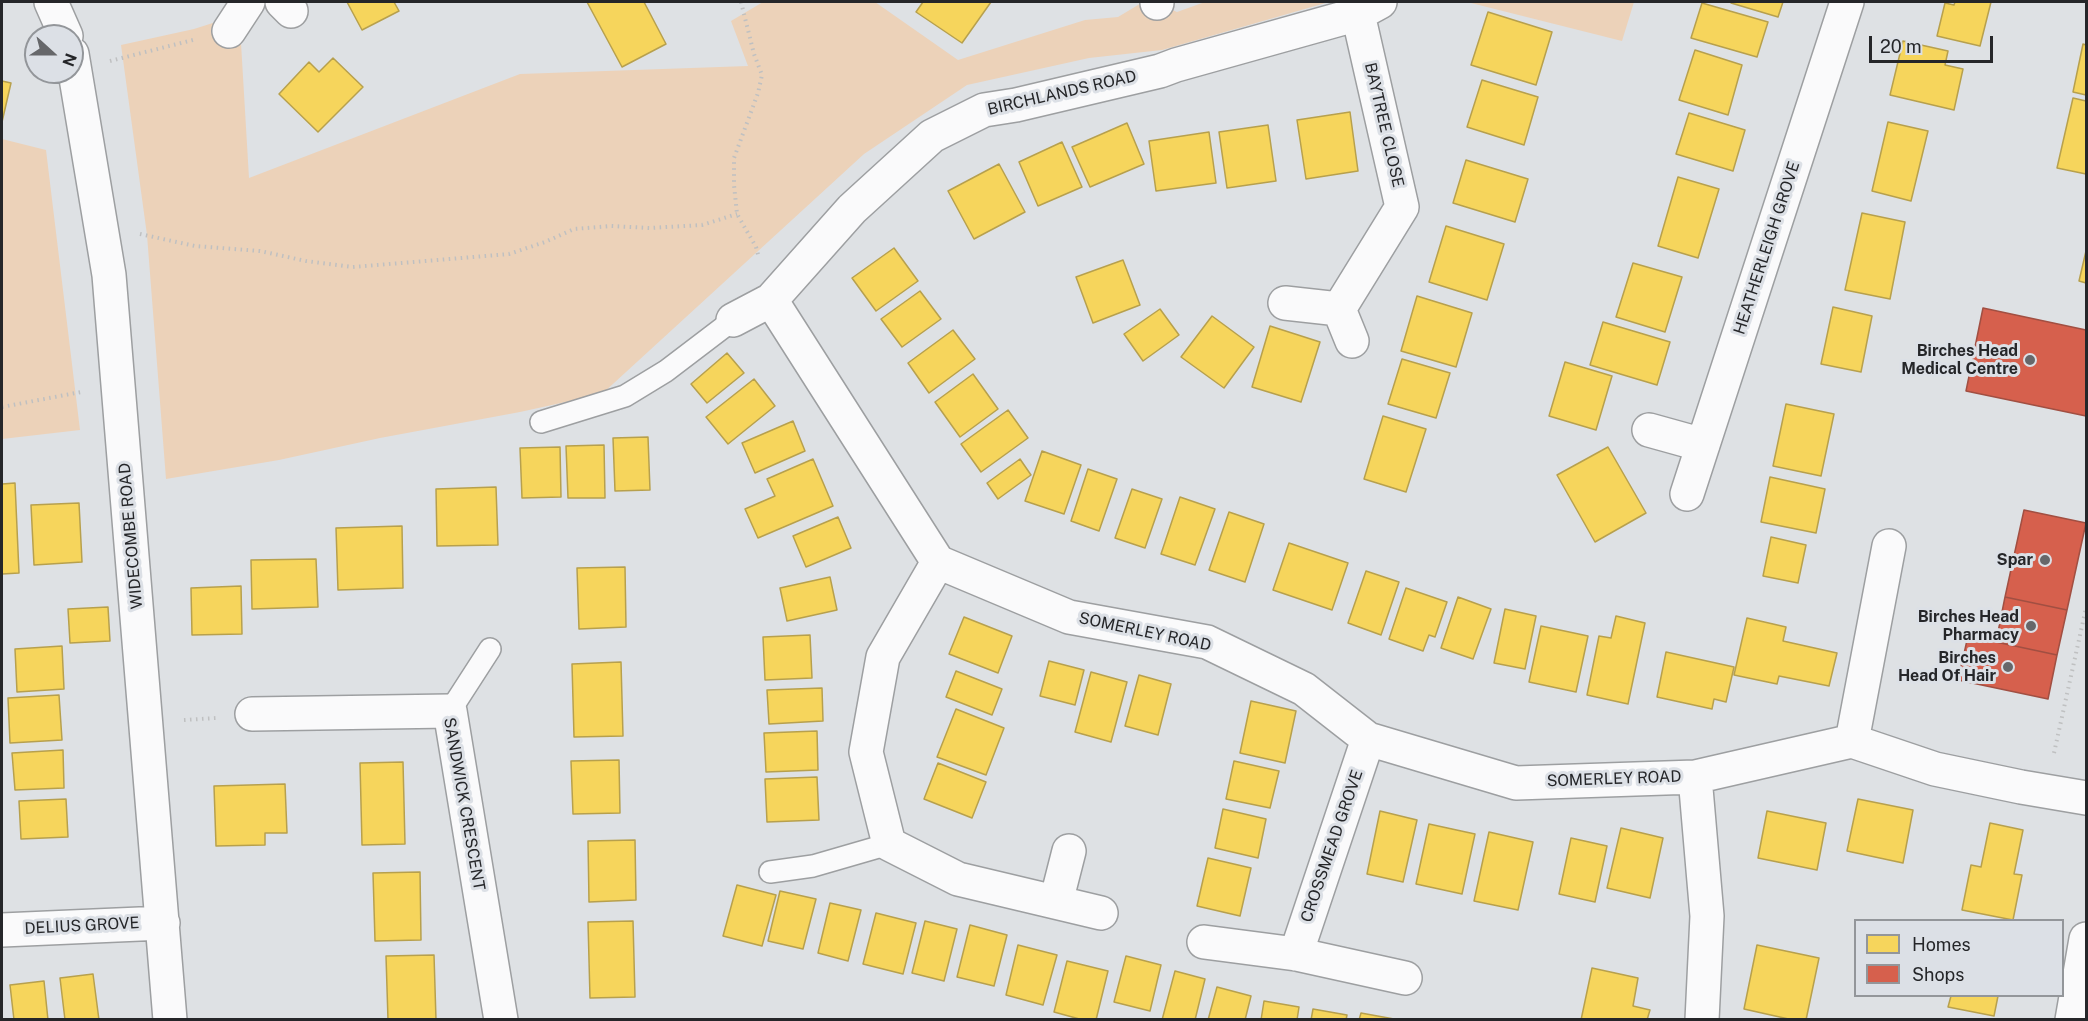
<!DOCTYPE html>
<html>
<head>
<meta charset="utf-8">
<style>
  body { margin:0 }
  #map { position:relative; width:2088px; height:1021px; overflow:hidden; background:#dee1e4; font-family:"Public Sans",sans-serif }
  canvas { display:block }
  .frame { position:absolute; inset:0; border:3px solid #252629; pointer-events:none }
  .legend { position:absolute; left:1854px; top:919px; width:210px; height:78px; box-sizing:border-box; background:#dce0e6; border:2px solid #93969a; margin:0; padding:8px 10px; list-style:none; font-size:18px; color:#252629 }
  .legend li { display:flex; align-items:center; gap:12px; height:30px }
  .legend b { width:30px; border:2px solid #93969a }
  .north { position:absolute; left:24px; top:24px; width:60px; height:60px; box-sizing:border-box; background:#dce0e6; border:2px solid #93969a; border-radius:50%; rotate:111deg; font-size:16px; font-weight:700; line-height:24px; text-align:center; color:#252629 }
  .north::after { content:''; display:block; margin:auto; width:21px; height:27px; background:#66676a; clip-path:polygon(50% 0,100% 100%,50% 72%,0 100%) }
  .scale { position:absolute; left:1869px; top:36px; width:124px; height:27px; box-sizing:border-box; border:3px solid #252629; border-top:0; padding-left:8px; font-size:18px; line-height:21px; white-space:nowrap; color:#252629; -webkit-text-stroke:4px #dce0e6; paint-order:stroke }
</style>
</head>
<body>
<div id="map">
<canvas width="2088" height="1021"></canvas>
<div class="frame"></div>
<ul class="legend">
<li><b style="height:16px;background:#f6d55c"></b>Homes</li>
<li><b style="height:16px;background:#d6604d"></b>Shops</li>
</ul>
<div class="north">N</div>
<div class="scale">20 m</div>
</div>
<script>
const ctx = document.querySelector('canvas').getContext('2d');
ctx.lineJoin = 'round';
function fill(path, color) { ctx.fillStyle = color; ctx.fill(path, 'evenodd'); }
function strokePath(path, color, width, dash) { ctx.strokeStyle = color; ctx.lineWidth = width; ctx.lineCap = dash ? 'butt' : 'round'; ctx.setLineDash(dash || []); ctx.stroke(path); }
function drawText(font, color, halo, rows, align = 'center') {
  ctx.font = font + ' "Public Sans",sans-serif'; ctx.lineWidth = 6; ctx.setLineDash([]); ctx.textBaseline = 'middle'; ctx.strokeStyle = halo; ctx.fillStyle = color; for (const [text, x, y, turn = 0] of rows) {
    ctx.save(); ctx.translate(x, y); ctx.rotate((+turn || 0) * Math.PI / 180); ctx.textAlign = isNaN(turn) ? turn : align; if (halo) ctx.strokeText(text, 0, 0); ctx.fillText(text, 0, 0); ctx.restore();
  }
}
fill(new Path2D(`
  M763,2H875L958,60L1085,20L1118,17L1143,2H1154L1177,12L1205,2H1329L1162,50L1089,58L967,85L864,154L602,394L520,412L380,438L279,460L166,479L147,235L121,45L194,29L219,21L241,43L249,178L520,74L748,66L731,21Z
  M1467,2H1634L1622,41Z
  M2,139L46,150L80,430L2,439Z`), '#ecd2b9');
const homes = new Path2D(`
  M347,2H394L399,11L362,30Z
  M587,2H644L666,44L622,67Z
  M923,2H991L962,43L916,12Z
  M1732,2H1783L1778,17L1731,3Z
  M1955,2H1991L1980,46L1937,36L1945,3L1954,5Z
  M1702,3L1768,22L1757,57L1691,38Z
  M1488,12L1552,32L1536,85L1471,65Z
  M1903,41L1948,51L1945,65L1963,69L1954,110L1890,95Z
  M2083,44L2086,45V95L2073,92Z
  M1695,50L1742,65L1728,115L1679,100Z
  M333,58L363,87L318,132L279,94L309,62L319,72Z
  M1482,80L1538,97L1524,145L1467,127Z
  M2,81L11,83L2,122Z
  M2073,98L2086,101V174L2057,168Z
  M1350,112L1358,171L1306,179L1297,120Z
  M1689,113L1745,130L1733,171L1676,154Z
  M1888,122L1928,131L1911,201L1872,191Z
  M1127,123L1144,164L1090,187L1072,147Z
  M1268,125L1276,181L1227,188L1219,132Z
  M1209,132L1216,183L1156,191L1149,141Z
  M1062,142L1082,187L1038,206L1019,162Z
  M1466,160L1528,179L1515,222L1453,203Z
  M999,164L1025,212L974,239L948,191Z
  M1678,177L1719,189L1698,258L1658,246Z
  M1862,213L1905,222L1890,299L1845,290Z
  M1446,226L1504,244L1487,300L1429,282Z
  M894,248L918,281L876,311L852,278Z
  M2086,251V283L2079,281Z
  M1123,260L1140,305L1093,323L1076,277Z
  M1633,263L1682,277L1665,332L1616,317Z
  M920,291L941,319L902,347L881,319Z
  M1417,296L1472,313L1456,367L1401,351Z
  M1833,307L1872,316L1861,372L1821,364Z
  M1160,309L1179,335L1143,361L1124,334Z
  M1212,316L1254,347L1224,388L1181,357Z
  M1603,322L1670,342L1657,385L1590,365Z
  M1270,326L1320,342L1301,402L1252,387Z
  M953,330L975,359L929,393L908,363Z
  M727,353L744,373L707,403L691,384Z
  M1402,359L1450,373L1436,418L1388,404Z
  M1565,362L1612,376L1596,430L1549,416Z
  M973,374L998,409L960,437L935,402Z
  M754,379L775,406L728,444L706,417Z
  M1786,404L1834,414L1821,476L1773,466Z
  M1008,410L1028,438L981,472L961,444Z
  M1383,416L1426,429L1406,492L1364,479Z
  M793,421L805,451L755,473L742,443Z
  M648,437L650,490L615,491L613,438Z
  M604,445L605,498H568L566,446Z
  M560,447L561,497L522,498L520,448Z
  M1608,447L1646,513L1595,542L1557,475Z
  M1042,451L1081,465L1064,514L1025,501Z
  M813,459L833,506L758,538L745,509L775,496L767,479Z
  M1020,459L1031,475L998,499L987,483Z
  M1088,469L1117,479L1099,531L1071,521Z
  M1770,477L1825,489L1816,533L1761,522Z
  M15,483L19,573L2,574V484Z
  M496,487L498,545L437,546L436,489Z
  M1132,489L1162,499L1145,548L1115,538Z
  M1180,497L1215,509L1195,565L1161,554Z
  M79,503L82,562L34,565L31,505Z
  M1229,512L1264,524L1245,582L1209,570Z
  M838,517L851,548L806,567L793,536Z
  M402,526L403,588L338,590L336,528Z
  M1771,537L1806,545L1798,583L1763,576Z
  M1289,543L1348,563L1332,610L1273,590Z
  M316,559L318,607L252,609L251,560Z
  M625,567L626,627L579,629L577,568Z
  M1366,571L1399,582L1381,635L1348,623Z
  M830,577L837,610L787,621L780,588Z
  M241,586L242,634L192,635L191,588Z
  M1406,588L1447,602L1435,637L1429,635L1423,651L1389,639Z
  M1458,597L1491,609L1473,659L1441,648Z
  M108,607L110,641L70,643L68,609Z
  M1505,609L1536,616L1525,669L1494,663Z
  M1616,616L1645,623L1628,704L1587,695L1599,636L1611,638Z
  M964,617L1012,636L998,673L949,654Z
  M1747,618L1786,627L1783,641L1837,653L1829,686L1779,676L1777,684L1734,675Z
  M1541,626L1588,636L1576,692L1529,682Z
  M810,635L812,678L765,680L763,637Z
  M62,646L64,689L17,692L15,649Z
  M1666,652L1734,667L1726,702L1714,699L1712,709L1657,697Z
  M1049,661L1084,670L1075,705L1040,696Z
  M621,662L623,736L574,737L572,664Z
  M956,671L1002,689L992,715L946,697Z
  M1091,672L1127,682L1111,742L1075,732Z
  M1139,675L1171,684L1158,735L1125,726Z
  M822,688L823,721L769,724L767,690Z
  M59,695L62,740L10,743L8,698Z
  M1251,701L1296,711L1285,763L1240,753Z
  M956,709L1004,728L986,775L937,757Z
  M817,731L818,770L766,772L764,733Z
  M63,750L64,788L15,790L12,753Z
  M619,760L620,813L573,814L571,761Z
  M1234,761L1279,771L1270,808L1226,799Z
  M403,762L405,844L362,845L360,763Z
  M938,763L986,782L972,818L924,799Z
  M817,777L819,820L767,822L765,779Z
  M285,784L287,833H265V845L216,846L214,786Z
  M66,799L68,837L21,839L19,801Z
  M1858,799L1913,810L1903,863L1847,851Z
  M1223,809L1266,819L1258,858L1215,848Z
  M1380,811L1417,820L1403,882L1367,874Z
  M1767,811L1826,823L1817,870L1758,858Z
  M1990,823L2023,830L2014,874L2022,875L2013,920L1962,910L1971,865L1981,867Z
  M1429,824L1475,834L1462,894L1416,884Z
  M1621,828L1663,838L1650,898L1607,888Z
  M1489,832L1533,842L1518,910L1474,901Z
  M1571,838L1607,846L1595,902L1559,894Z
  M635,840L636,900L589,902L588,841Z
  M1208,858L1251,868L1240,916L1197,906Z
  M420,872L421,940L375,941L373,873Z
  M737,885L776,895L762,946L723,936Z
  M780,891L816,899L803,949L768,941Z
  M830,903L861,910L848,961L818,953Z
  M876,913L916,923L903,974L863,964Z
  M633,921L635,997L590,998L588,922Z
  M925,921L957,929L944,981L912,973Z
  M970,925L1007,935L994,986L957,977Z
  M1018,945L1057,955L1043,1005L1006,995Z
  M1757,945L1819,958L1806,1020H1793L1744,1009Z
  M434,955L436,1020H388L386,956Z
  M1126,956L1161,965L1150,1011L1114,1002Z
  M1067,961L1108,971L1096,1020H1083L1054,1012Z
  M1592,968L1638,978L1633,1006L1650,1010L1647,1020H1581Z
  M1175,971L1205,979L1195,1020H1162Z
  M93,974L99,1020H65L60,978Z
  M44,981L48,1020H14L10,985Z
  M1217,987L1251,996L1245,1020H1208Z
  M1951,996H1998L1994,1016L1948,1007Z
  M1264,1001L1299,1007L1297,1020H1261Z
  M1313,1009L1347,1015L1346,1020H1311Z
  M1361,1013L1394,1019V1020H1359Z`);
fill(homes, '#f6d55c');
strokePath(homes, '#b7a04d', 1.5);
const shops = new Path2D(`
  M1983,308L2086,330V416L1966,391Z
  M2024,510L2086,523L2067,610L2005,597Z
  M2005,597L2067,610L2057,655L1996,642Z
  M1968,636L2057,655L2048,699L1958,680Z`);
fill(shops, '#d6604d');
strokePath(shops, '#a14f42', 1.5);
const service = new Path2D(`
  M541,422L625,396L666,371L733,320
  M450,711L490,649
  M770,872L813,866L889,844`);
const minor = new Path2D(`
  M51,2L66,36
  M282,2L291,11
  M1157,3V2
  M229,31L248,2
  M72,54L109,275L170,1020
  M771,300L938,562L1069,617L1207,642L1304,689L1368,739L1516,783L1695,777L1852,741L1935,769L2021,787L2086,798
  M1285,303L1339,309L1402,207L1358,14
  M1339,309L1352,341
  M733,320L771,300L852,209L932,136L984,110L1016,105L1160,71L1176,65L1358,14L1380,2
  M1649,430L1703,445
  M1687,494L1847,2
  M938,562L883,657L866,752L889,844L958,879L1101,913
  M252,714L450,711L501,1020
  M1852,741L1889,546
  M1695,777L1707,916L1702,1020
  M1056,902L1069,851
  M2,930L163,923
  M1204,942L1296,954L1405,978
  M1296,954L1368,739
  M2072,1020L2086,939`);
strokePath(service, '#9d9fa1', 24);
strokePath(minor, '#9d9fa1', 36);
strokePath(new Path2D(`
  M741,2L754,54L762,75L758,93L734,158V185L737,214L756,247L759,258
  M110,61L193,40
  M140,234L195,246L260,251L306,261L353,267L509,254L545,242L574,229L611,226L650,228L702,225L737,214
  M2,407L81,392
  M184,720L216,718
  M2054,753L2086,608`), '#bfc0c1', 4, [1.5, 4.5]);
strokePath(service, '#fafafb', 21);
strokePath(minor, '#fafafb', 33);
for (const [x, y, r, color] of [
  [2030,360,6,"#66676a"],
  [2045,560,6,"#66676a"],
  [2031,626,6,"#66676a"],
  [2008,667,6,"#66676a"]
]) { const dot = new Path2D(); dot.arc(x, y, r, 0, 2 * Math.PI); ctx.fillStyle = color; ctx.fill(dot); strokePath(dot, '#dce0e6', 2); }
drawText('16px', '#252629', '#dce0e6', [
  ["BIRCHLANDS ROAD",1062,93,-13],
  ["BAYTREE CLOSE",1384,125,77],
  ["HEATHERLEIGH GROVE",1767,248,-72],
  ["WIDECOMBE ROAD",131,536,-95],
  ["SOMERLEY ROAD",1145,632,12],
  ["SOMERLEY ROAD",1614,779,-2],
  ["SANDWICK CRESCENT",464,804,80],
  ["CROSSMEAD GROVE",1332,846,-71],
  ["DELIUS GROVE",82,926,-3]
]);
drawText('bold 16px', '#252629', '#dce0e6', [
  ["Birches Head",2018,351],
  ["Medical Centre",2018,369],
  ["Spar",2033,560],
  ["Birches Head",2019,617],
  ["Pharmacy",2019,635],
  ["Birches",1996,658],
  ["Head Of Hair",1996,676]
], 'right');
</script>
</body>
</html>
